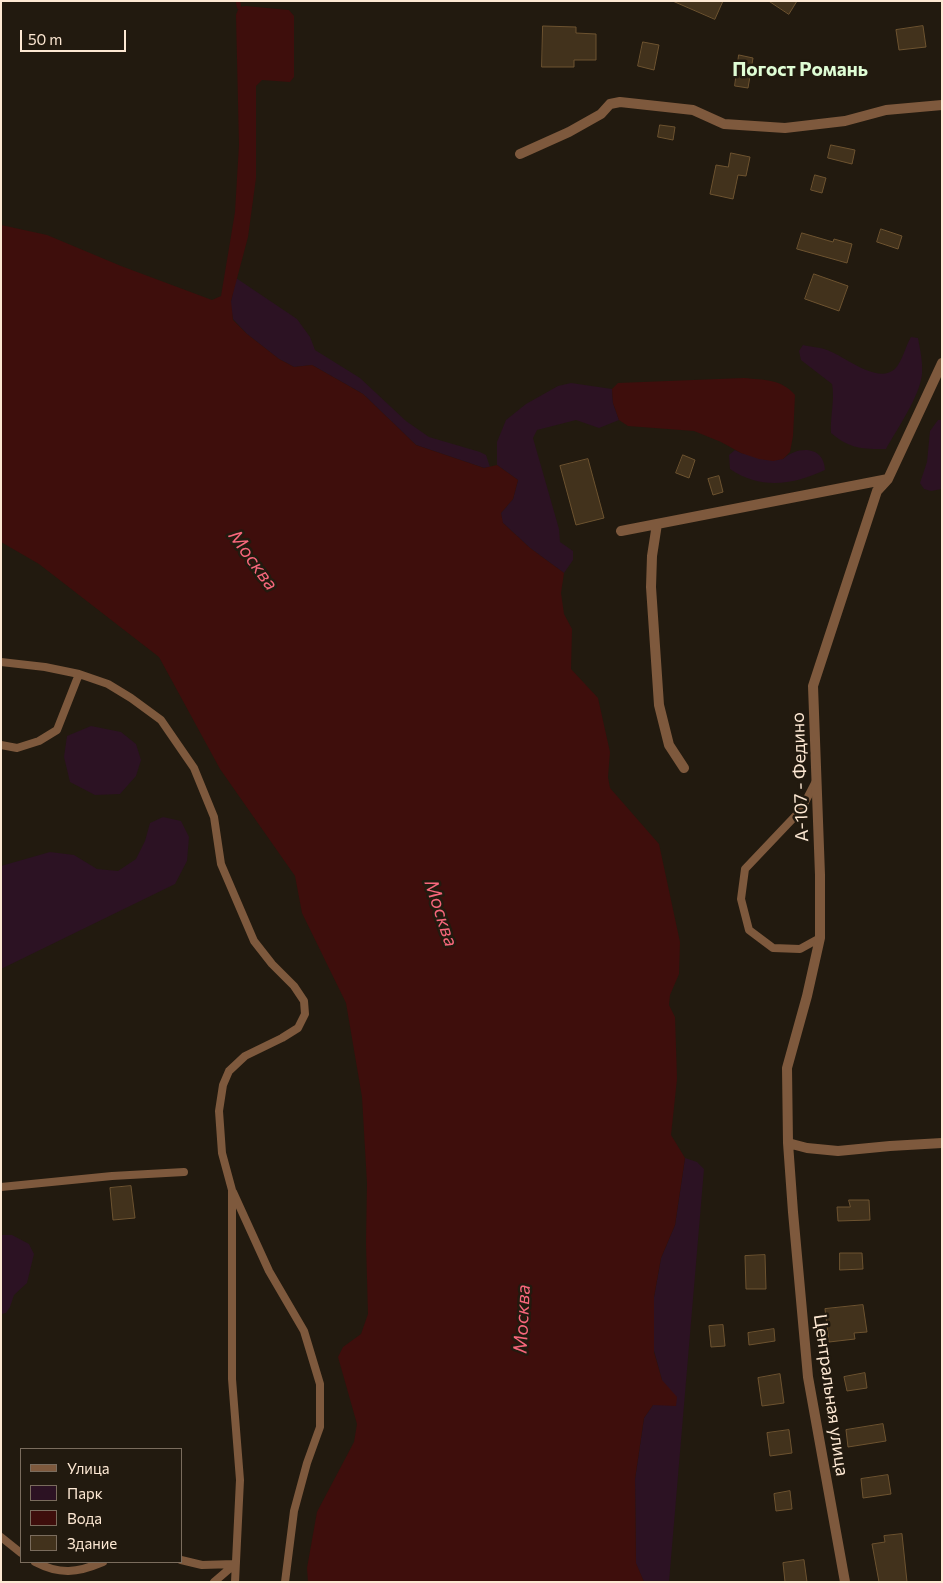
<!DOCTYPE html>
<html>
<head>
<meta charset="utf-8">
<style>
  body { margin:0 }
  #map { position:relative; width:943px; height:1583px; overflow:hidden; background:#221a0f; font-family:Commissioner,sans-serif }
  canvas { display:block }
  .frame { position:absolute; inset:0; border:2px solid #fde8d3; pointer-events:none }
  .legend { position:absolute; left:20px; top:1448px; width:162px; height:115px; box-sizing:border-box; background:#221a0f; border:1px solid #7a6c5d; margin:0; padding:6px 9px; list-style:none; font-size:15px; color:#fde8d3 }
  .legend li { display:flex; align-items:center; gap:10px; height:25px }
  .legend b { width:25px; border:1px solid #7a6c5d }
  .scale { position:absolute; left:20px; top:30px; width:106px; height:22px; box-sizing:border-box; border:2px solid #fde8d3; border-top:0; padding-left:6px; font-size:15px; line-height:18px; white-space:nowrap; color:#fde8d3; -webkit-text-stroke:4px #221a0f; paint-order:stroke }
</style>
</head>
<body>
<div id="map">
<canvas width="943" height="1583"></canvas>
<div class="frame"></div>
<ul class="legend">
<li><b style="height:6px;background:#7e593d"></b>Улица</li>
<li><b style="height:14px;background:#2c1223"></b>Парк</li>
<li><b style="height:14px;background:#3e0e0c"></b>Вода</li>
<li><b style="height:14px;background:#42321c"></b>Здание</li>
</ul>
<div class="scale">50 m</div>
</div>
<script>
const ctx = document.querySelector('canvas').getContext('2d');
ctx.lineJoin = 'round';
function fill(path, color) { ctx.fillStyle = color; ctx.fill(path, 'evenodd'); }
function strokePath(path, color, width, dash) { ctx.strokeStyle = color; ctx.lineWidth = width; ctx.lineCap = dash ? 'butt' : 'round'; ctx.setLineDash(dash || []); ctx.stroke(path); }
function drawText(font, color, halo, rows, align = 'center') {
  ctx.font = font + ' Commissioner,sans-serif'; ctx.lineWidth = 5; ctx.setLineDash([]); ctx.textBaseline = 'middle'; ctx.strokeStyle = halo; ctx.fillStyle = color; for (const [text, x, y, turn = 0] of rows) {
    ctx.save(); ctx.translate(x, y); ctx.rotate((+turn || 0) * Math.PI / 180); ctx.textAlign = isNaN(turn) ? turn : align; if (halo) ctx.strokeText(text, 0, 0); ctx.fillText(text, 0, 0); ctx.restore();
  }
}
fill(new Path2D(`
  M236,278L297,319L310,337L315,350L360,378L406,421L429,437L480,452L486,455L490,467L484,468L416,445L363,394L312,365L294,367L279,359L247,334L233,319L231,308V301Z
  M911,337L918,338C920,349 923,362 922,374C920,396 897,429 886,449C862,449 850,449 831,433C830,416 835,400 832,384L801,360L799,351L803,345C811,347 820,347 827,350C843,355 877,385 895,369C903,360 905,347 911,337Z
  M571,383L612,389L613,403L619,420L599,428L576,420L537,430L533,438L559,529L560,542L573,551V560L564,573L530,548L502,522L501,513L513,499L518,480L497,465V442L506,420L526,404L558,386Z
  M938,420H942V489L931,491L924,489L920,483L927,462L930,431Z
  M735,450L741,453L783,459C797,446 824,445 825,470C793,485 761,490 730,469L729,455Z
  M91,726L121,732L136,744L141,760L136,776L120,794L95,795L70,782L64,757L67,736Z
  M163,817L181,821L189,837L187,861L175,884L1,969V866L50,852L74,855L97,869L118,871L136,859L145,841L150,823Z
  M685,1158L697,1162L704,1169L669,1582H644L636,1564L635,1479L644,1418L653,1405L662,1380L654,1351V1297L661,1258L675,1225Z
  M1,1235H12L29,1244L34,1254L27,1283L14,1295L10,1307L6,1313L1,1314Z`), '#2c1223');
fill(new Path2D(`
  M246,6L289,10L294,16V77L290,82L262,80L256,86V178L248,237L231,301L233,320L247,334L279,359L294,367L312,365L363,394L416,445L484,468L497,465L518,480L513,499L501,513L503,523L530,548L564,573L561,593L564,614L572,629L571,669L598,698L610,752L608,777L610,788L659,844L680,942L679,974L670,995L669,1005L675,1017L677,1079L671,1135L685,1158L675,1225L661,1258L654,1297V1352L662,1380L677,1397L676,1406L653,1405L644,1418L635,1479L636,1563L644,1582H308L307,1568L317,1512L354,1442L357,1424L338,1357L343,1347L361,1334L368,1314L366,1243L367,1183L362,1097L346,1003L302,913L295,876L220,769L159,657L39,564L1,542V225L47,235L121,266L212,300L221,296L235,212L239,145L236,15L239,7Z
  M744,378C763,380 782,379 795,395L793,436L790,452L783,459L773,461L759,459L741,453L721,442L694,431L628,426L619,420L613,403L612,389L618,383Z`), '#3e0e0c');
strokePath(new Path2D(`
  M238,1L239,7`), '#3e0e0c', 4.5);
const building = new Path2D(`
  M673,1H723L715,19Z
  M769,1H797L789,14Z
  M543,26L576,27V33L596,34V60H574V67H542Z
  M923,26L926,47L899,50L896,30Z
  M643,42L659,45L654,70L638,66Z
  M739,55L753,58L748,88L735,86Z
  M660,125L675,127L673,140L658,137Z
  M831,145L855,150L852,164L828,158Z
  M731,153L750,157L746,176L738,175L733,199L710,194L716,165L728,167Z
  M815,175L826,178L822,193L811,190Z
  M881,229L902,236L898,249L877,242Z
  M802,233L833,242L834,239L852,244L847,263L797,249Z
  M814,274L848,286L839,311L805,299Z
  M683,455L695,460L689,478L676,473Z
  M588,459L604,518L576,525L560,466Z
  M719,476L723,492L713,495L708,479Z
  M131,1186L135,1218L113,1220L110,1188Z
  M849,1200H869L870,1220L838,1221L837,1207H850Z
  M840,1253H862L863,1269L840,1270Z
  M765,1255L766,1289H746L745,1256Z
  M863,1305L867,1332L854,1333L855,1339L829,1342L825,1309Z
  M723,1325L725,1346L711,1347L709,1326Z
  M774,1329L775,1341L749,1345L748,1333Z
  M865,1373L867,1388L847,1391L844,1377Z
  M780,1374L784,1403L762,1406L758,1378Z
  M883,1424L886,1441L848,1447L846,1430Z
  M789,1430L792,1453L770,1456L767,1433Z
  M888,1475L891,1494L863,1498L861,1479Z
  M790,1491L792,1509L776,1511L774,1494Z
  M902,1534L907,1582H879L872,1544L885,1542L884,1536Z
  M804,1560L807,1582H785L783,1563Z`);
fill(building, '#42321c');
strokePath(building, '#6d5330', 1);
strokePath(new Path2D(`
  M1,662L45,667L79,674L108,684L131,698L161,720L194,768L214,817L221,864L254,941L272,964L294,986L304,1001L305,1014L298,1028L282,1038L245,1056L229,1071L223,1085L219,1111L222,1153L232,1190V1379L240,1480L235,1582
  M1,745L17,748L39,741L57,730L79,674
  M816,781L801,810L745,869L741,899L749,930L773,948L800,949L820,938
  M1,1187L112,1176L184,1172
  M233,1192L269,1271L304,1331L320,1384V1427L307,1463L294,1511L285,1582
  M1,1537L21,1553
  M181,1560L202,1565L235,1564
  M35,1562C60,1575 77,1573 103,1562
  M214,1582L235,1564`), '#7e593d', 8);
strokePath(new Path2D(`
  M520,154L569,132L601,114L610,104L620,102L693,110L724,124L785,128L845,121L886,110L942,105
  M657,524L652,556L651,587L659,705L669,745L684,768
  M621,531L888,479
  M788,1143L807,1148L838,1151L890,1146L942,1143
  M845,1582L808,1377L793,1212L788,1143L787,1068L807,996L820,938V875L813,686L877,491L888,479L942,363`), '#7e593d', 10);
drawText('18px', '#fde8d3', '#221a0f', [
  ["А-107 - Федино",800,777,-92],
  ["Центральная улица",831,1395,82]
]);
drawText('bold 19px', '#dffdd5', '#221a0f', [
  ["Погост Романь",800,70]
]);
drawText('italic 19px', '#f7677c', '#221a0f', [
  ["Москва",253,560,54],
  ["Москва",441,913,72],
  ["Москва",522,1319,-87]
]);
</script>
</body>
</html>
